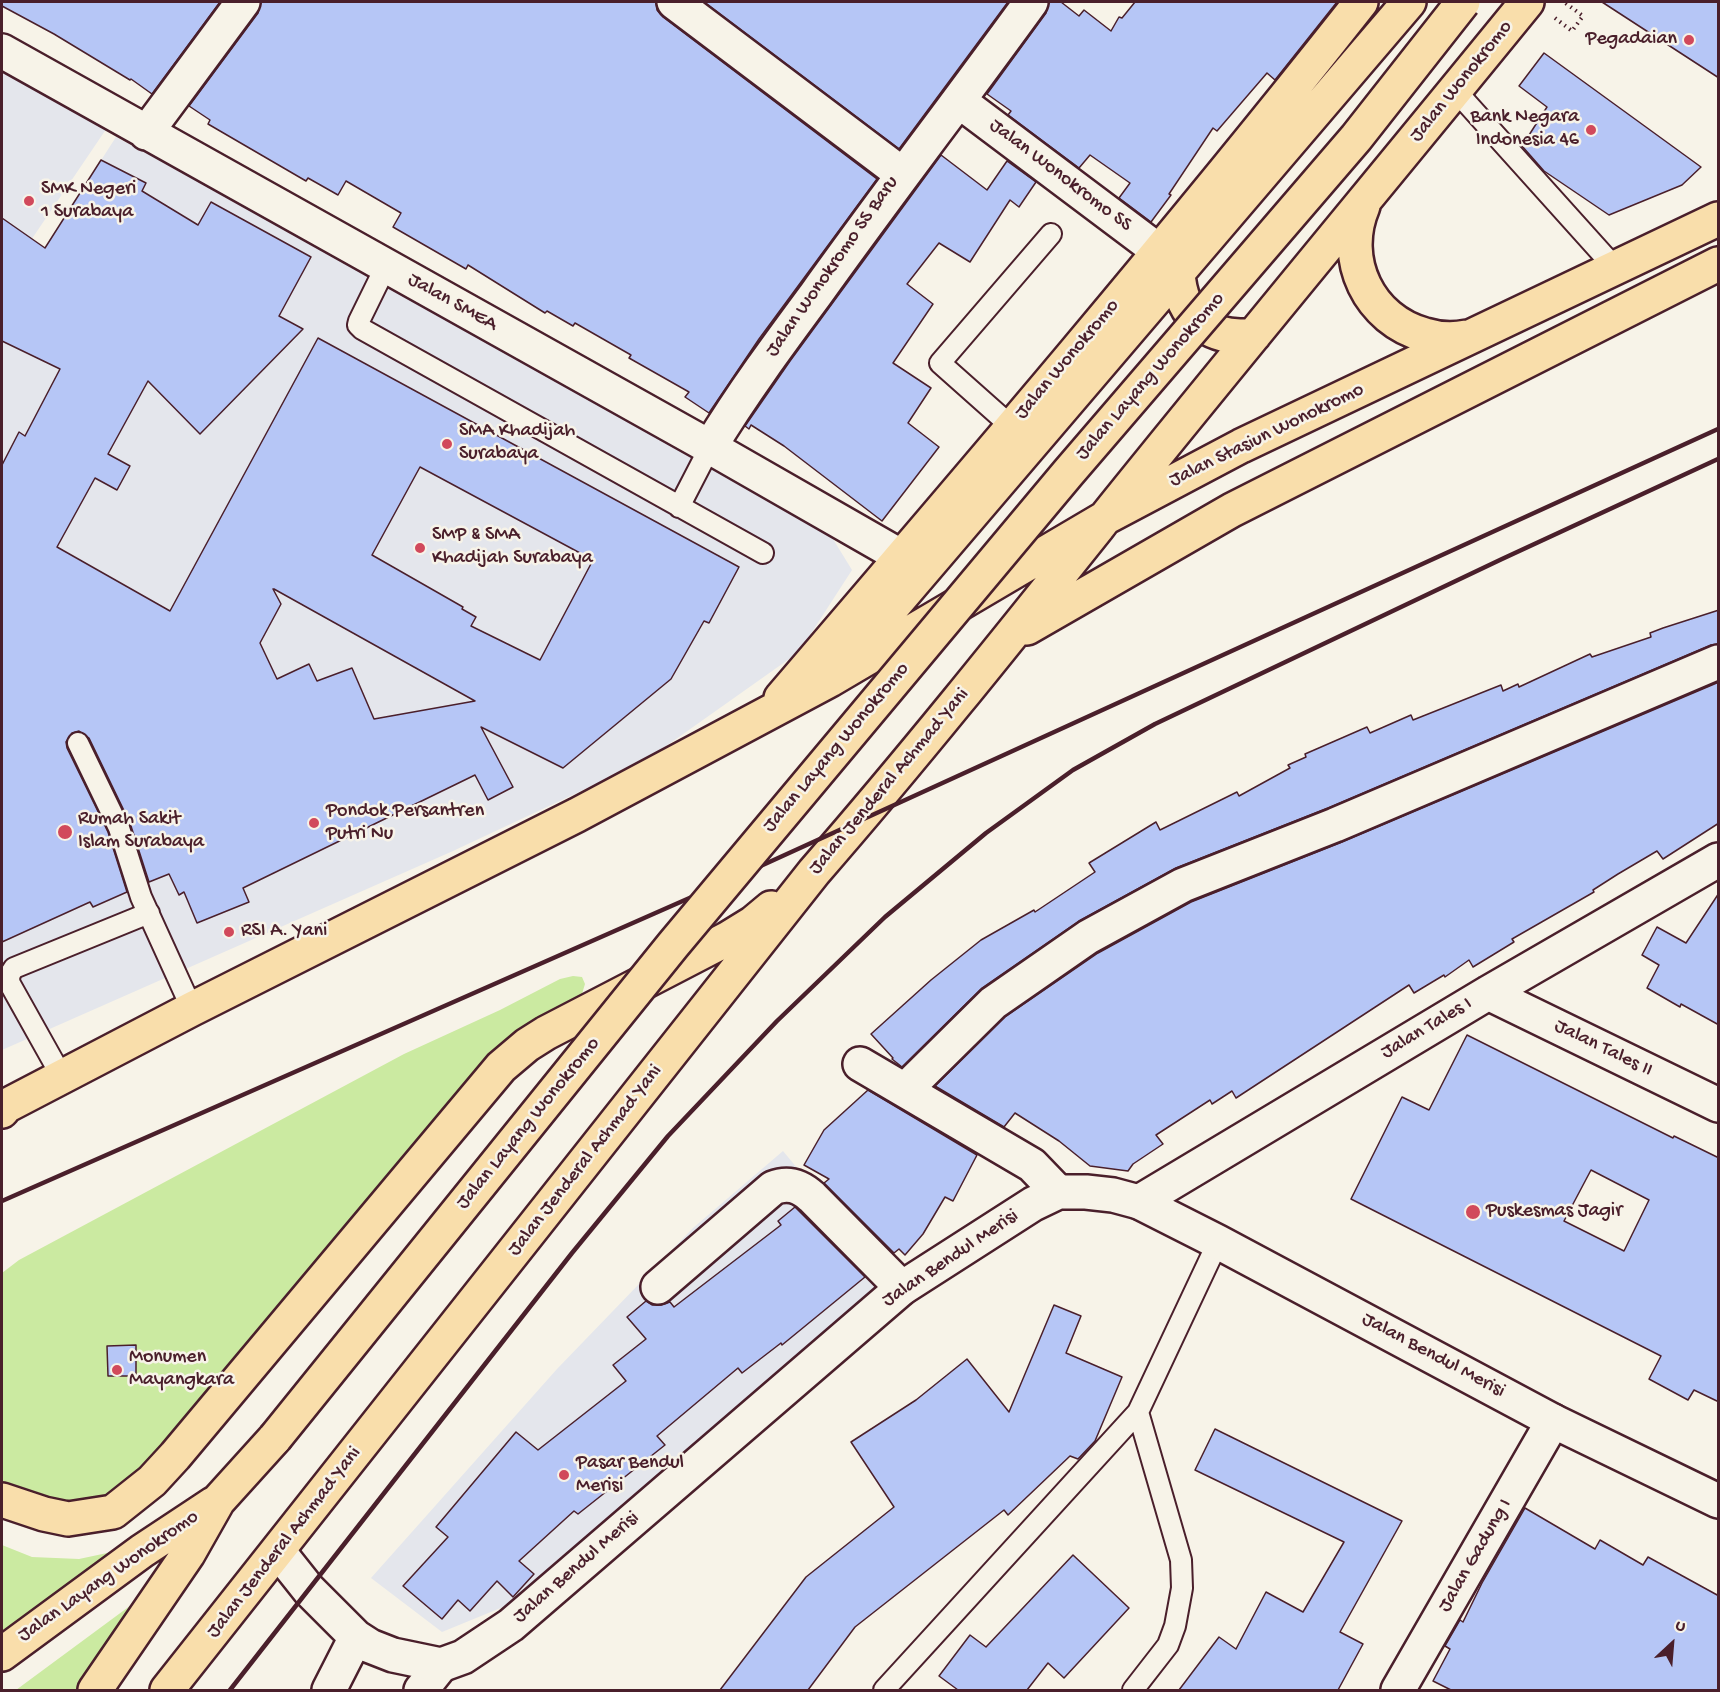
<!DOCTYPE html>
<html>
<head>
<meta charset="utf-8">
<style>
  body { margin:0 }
  #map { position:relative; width:1720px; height:1692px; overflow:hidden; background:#f7f3e8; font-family:"Gochi Hand",sans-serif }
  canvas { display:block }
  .frame { position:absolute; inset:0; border:3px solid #4a1f2b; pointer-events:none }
  .north { position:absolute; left:1642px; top:1614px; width:60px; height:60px; -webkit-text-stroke:4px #f7f3e8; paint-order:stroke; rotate:26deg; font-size:16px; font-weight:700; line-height:24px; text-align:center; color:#4a1f2b }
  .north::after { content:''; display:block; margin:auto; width:21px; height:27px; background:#4a1f2b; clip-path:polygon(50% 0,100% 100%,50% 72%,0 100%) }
</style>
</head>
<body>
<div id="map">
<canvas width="1720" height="1692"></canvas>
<div class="frame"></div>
<div class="north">U</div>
</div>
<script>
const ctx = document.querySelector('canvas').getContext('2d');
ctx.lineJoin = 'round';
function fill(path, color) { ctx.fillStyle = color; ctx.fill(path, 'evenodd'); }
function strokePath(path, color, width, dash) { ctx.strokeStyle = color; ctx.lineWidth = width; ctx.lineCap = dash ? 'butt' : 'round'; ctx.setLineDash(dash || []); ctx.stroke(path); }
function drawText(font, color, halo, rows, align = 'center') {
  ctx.font = font + ' "Gochi Hand",sans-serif'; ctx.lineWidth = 5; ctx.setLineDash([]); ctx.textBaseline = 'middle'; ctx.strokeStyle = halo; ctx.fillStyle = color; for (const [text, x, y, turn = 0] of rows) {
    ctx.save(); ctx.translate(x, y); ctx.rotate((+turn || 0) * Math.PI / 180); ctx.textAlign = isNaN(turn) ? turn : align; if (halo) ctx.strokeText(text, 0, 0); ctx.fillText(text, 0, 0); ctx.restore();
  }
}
fill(new Path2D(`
  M2,52L113,119L2,283Z
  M116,137L672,439L825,526L852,570L799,652L645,761L453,851L2,1050V314Z
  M783,1151L897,1288L503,1607L442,1632L371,1578L557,1369L693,1228Z`), '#e4e6ec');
fill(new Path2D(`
  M573,976L582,977L585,984L581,997L122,1497L68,1513L2,1488V1273L19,1260L404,1054L500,1010L560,979Z
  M2,1545L32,1557L79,1559L140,1546L2,1648Z
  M165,1580L91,1690H16Z`), '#cbeaa1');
const building = new Path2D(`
  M2,2H220L152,94L131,79L130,80L54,34L2,6Z
  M261,2H656L657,10L663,17L877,179L759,339L709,413L685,397L689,392L629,358L631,355L575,323L573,326L547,311L545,313L468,265L466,269L393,227L401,213L346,181L338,195L308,178L306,181L208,124L210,120L189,106L258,13Z
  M704,2H1008L899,149Z
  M1049,2H1061L1079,16L1084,10L1111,31L1119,17L1122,18L1135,2H1337L1275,80L1267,73L1217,131L1213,128L1169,194L1171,195L1151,222L1119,198L1130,183L1090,155L1079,168L1008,115L1011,111L987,94L1046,13Z
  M1602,2H1719V78Z
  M1544,53L1701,167L1682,185L1609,215L1544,171L1522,146L1547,107L1519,86Z
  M941,155L987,190L1007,161L1036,182L1019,207L1010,200L970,262L939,243L907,284L933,304L893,363L931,388L908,423L939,447L882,521L784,446L751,425L749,429L745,426L790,361Z
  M101,160L146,183L142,191L198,225L211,202L311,257L279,316L303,329L200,434L148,381L108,454L130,466L117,490L95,478L57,547L170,611L318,338L739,567L709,623L704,621L671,679L563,768L481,727L513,787L488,800L475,775L243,888L249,902L197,923L184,892L179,895L169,874L149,882L130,823L89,738L79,731L72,733L66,742L67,748L108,832L127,892L93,907L90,902L2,942V465L19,432L25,436L60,369L2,341V218L45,248ZM420,467L593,560L540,660L471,626L476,617L462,609L463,607L372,555ZM273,589H274L475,701L374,719L352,668L317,681L309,664L277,679L260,643L281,604Z
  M1719,610V644L1711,645L1328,808L1176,868L1079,921L982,988L902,1067L892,1059L893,1058L871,1034L931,980L981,940L1034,910L1035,912L1095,872L1089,863L1156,822L1160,830L1237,792L1239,796L1290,768L1288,765L1306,757L1305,754L1367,727L1370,733L1411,715L1413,720L1501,685L1503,691L1518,684L1519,687L1590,654L1592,657L1651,637L1650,633L1663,628Z
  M1719,682V823L1663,859L1657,851L1618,874L1593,890L1594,892L1512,939L1514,942L1473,967L1469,960L1445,977L1444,975L1414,993L1409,985L1236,1098L1232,1091L1212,1104L1210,1100L1156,1135L1163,1144L1133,1164L1128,1171L1090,1166L1059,1141L1015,1113L1004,1127L935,1086L1005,1017L1098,953L1191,902L1342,842Z
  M1719,893V1025L1681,1004L1680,1007L1647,988L1659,965L1642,955L1657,927L1686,943Z
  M1467,1035L1673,1138L1674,1136L1719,1158V1402L1694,1390L1688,1400L1649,1379L1661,1356L1351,1199L1402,1097L1429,1110ZM1591,1170L1649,1200L1624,1251L1564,1221Z
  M868,1090L977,1155L953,1201L945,1197L923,1234L905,1255L899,1249L894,1253L824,1183L829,1179L804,1165L824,1130Z
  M795,1207L865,1277L782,1345L781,1343L742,1373L738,1368L657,1436L665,1445L578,1514L574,1511L519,1561L534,1574L513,1597L497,1581L470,1611L458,1600L442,1619L403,1586L448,1537L436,1527L516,1432L538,1450L626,1381L613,1365L646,1339L627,1317L646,1301L652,1305H661L670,1302L674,1307L781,1225L778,1221Z
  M1054,1305L1081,1316L1066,1353L1122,1377L1095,1441L1078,1459L1070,1456L1008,1515L1004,1510L855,1627L808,1690H720L806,1577L894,1507L851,1442L916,1400L967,1359L1009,1412Z
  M136,1345V1376H108L107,1346Z
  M1215,1429L1402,1521L1340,1632L1363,1644L1338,1690H1179L1219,1637L1236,1649L1266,1592L1303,1612L1344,1542L1195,1470Z
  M1525,1508L1595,1549L1600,1540L1643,1565L1648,1557L1719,1596V1690H1451L1433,1681L1450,1649L1445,1646L1460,1620L1463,1622L1482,1583Z
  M1073,1555L1129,1608L1064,1678L1048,1663L1027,1690H958L939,1676L970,1635L986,1647Z`);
fill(building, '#b6c6f6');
strokePath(building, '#4a1f2b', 1.5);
const lane = new Path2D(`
  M1455,90L1616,269
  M386,266L359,321L358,325L362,329L763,553
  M1012,427L940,363L1051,234
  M679,507L710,447
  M78,743L119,828L141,897L192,1009
  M62,1077L10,984C8,977 10,973 14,968L149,913
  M884,1690L1138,1412
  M1133,1690L1168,1645L1175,1626L1182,1588L1181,1560L1138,1412L1218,1242`);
const street = new Path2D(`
  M674,2L902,174
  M2,51L710,447L902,557
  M959,101L1160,252
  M146,133L243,2
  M710,447C742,394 779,344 816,294C886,196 960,100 1031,2
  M1488,993L1718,1105
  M860,1064L1032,1165L1058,1192
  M906,1089L993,1003L1088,937L1183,885L1335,825L1718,662
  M1139,1202L1488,993L1718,860
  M658,1287L773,1188C788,1182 800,1186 812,1197L902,1288
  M421,1690L441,1665
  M1398,1690L1553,1421`);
const secondary = new Path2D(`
  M278,1551L309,1590L356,1637L370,1646L393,1655L441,1665L463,1657L511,1625L902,1288L1033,1204L1058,1192H1086L1113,1195L1139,1202L1218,1242L1553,1421L1718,1501
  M329,1690L356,1637`);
const highway = new Path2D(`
  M1363,206C1340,260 1369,320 1425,335C1438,339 1453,340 1467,337
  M1178,273C1181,318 1210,341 1254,335
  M1027,628L1232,510L1718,264
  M847,660L1409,2
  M781,698C978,468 1174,239 1361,2
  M2,1111L6,1106L192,1009L577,815L830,680L1105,518L1241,446L1718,219
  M2,1500L44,1514L68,1519L113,1512L152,1481L175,1456L501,1067L527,1045L546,1033L727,939L753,923L771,908
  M2,1654L142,1551L213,1504
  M95,1690L188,1554L218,1501L275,1438
  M167,1690L814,872C914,757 1009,638 1105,518C1244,345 1387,174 1527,2`);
strokePath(lane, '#4a1f2b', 24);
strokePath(street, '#4a1f2b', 38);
strokePath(secondary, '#4a1f2b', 38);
strokePath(highway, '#4a1f2b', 38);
strokePath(new Path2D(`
  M1555,18L1572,31L1583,16L1564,2`), '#4a1f2b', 4, [1.5, 4.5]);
strokePath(lane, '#f7f3e8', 20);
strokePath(street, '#f7f3e8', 33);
strokePath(secondary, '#f7f3e8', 33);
strokePath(highway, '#f9deab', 33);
strokePath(new Path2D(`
  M2,1201L719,885L1718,429
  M230,1690L572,1253L668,1136L777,1021L885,917L986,833L1073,770L1155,724L1502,559L1718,459`), '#4a1f2b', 4.5);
const highwayBridge = new Path2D(`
  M275,1438L673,945L1068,473L1356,138L1463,2`);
strokePath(highwayBridge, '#4a1f2b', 38, []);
strokePath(highwayBridge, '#f9deab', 33);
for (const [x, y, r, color] of [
  [1689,40,6,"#d1495b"],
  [1591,130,6,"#d1495b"],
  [29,201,6,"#d1495b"],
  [447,444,6,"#d1495b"],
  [420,548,6,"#d1495b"],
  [314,823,6,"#d1495b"],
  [65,832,8,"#d1495b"],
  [229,932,6,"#d1495b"],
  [1473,1212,8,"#d1495b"],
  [117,1370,6,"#d1495b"],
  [564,1475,6,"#d1495b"]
]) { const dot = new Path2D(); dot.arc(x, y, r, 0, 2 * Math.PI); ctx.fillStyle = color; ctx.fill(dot); strokePath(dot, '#f7f3e8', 2); }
drawText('20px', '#4a1f2b', '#f7f3e8', [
  ["Pegadaian",1677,40,"right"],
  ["Bank Negara",1579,118,"right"],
  ["Indonesia 46",1579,141,"right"],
  ["SMK Negeri",41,190],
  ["1 Surabaya",41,213],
  ["SMA Khadijah",459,432],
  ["Surabaya",459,455],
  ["SMP & SMA",432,536],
  ["Khadijah Surabaya",432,559],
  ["Pondok Persantren",326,812],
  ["Putri Nu",326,835],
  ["Rumah Sakit",78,820],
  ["Islam Surabaya",78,843],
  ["RSI A. Yani",241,932],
  ["Puskesmas Jagir",1486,1212],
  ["Monumen",129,1358],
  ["Mayangkara",129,1381],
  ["Pasar Bendul",576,1464],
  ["Merisi",576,1487]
], 'left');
drawText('20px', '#4a1f2b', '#f7f3e8', [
  ["Jalan Wonokromo",1462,82,-51],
  ["Jalan Wonokromo SS",1060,176,37],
  ["Jalan Wonokromo SS Baru",833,267,-55],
  ["Jalan SMEA",452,303,29],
  ["Jalan Wonokromo",1068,360,-50],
  ["Jalan Layang Wonokromo",1151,377,-49],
  ["Jalan Stasiun Wonokromo",1267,436,-26],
  ["Jalan Layang Wonokromo",837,748,-50],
  ["Jalan Jenderal Achmad Yani",890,782,-50],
  ["Jalan Tales I",1427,1029,-31],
  ["Jalan Tales II",1603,1049,26],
  ["Jalan Layang Wonokromo",529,1124,-51],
  ["Jalan Jenderal Achmad Yani",586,1161,-52],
  ["Jalan Bendul Merisi",951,1259,-34],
  ["Jalan Bendul Merisi",1433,1356,28],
  ["Jalan Jenderal Achmad Yani",285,1543,-52],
  ["Jalan Gadung I",1476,1556,-60],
  ["Jalan Bendul Merisi",577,1568,-41],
  ["Jalan Layang Wonokromo",109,1577,-35]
]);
</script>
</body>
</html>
